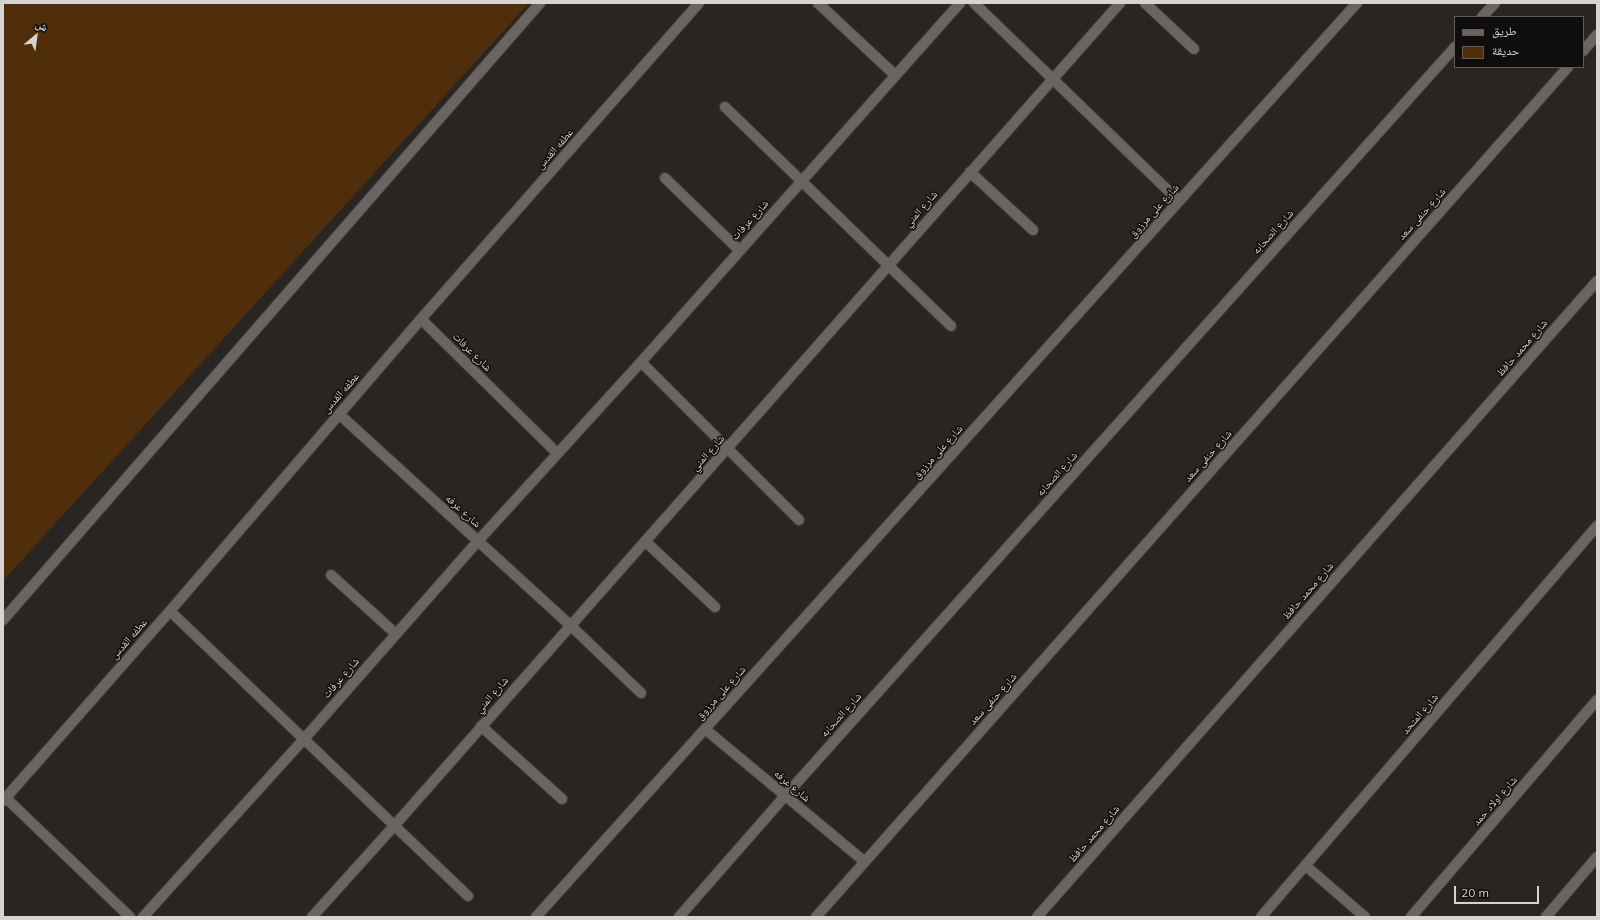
<!DOCTYPE html>
<html>
<head>
<meta charset="utf-8">
<style>
  body { margin:0 }
  #map { position:relative; width:1600px; height:920px; overflow:hidden; background:#292522; font-family:Mulish,"Noto Naskh Arabic",sans-serif }
  canvas { display:block }
  .frame { position:absolute; inset:0; border:4px solid #d6d3d1; pointer-events:none }
  .legend { position:absolute; left:1454px; top:16px; width:130px; height:52px; box-sizing:border-box; background:#100e0d; border:1px solid #5f5d5b; margin:0; padding:5px 7px; list-style:none; font-size:12px; color:#d6d3d1 }
  .legend li { display:flex; align-items:center; gap:8px; height:20px }
  .legend b { width:20px; border:1px solid #5f5d5b }
  .north { position:absolute; left:16px; top:16px; width:40px; height:40px; -webkit-text-stroke:3px #100e0d; paint-order:stroke; rotate:29deg; font-size:11px; font-weight:700; line-height:16px; text-align:center; color:#d6d3d1 }
  .north::after { content:''; display:block; margin:auto; width:14px; height:18px; background:#d6d3d1; clip-path:polygon(50% 0,100% 100%,50% 72%,0 100%) }
  .scale { position:absolute; left:1454px; top:886px; width:85px; height:18px; box-sizing:border-box; border:2px solid #d6d3d1; border-top:0; padding-left:5px; font-size:12px; line-height:14px; white-space:nowrap; color:#d6d3d1; -webkit-text-stroke:3px #100e0d; paint-order:stroke }
</style>
</head>
<body>
<div id="map">
<canvas width="1600" height="920"></canvas>
<div class="frame"></div>
<ul class="legend">
<li><b style="height:5px;background:#6a6562"></b>طريق</li>
<li><b style="height:11px;background:#502e0c"></b>حديقة</li>
</ul>
<div class="north">ش</div>
<div class="scale">20 m</div>
</div>
<script>
const ctx = document.querySelector('canvas').getContext('2d');
ctx.lineJoin = 'round';
function fill(path, color) { ctx.fillStyle = color; ctx.fill(path, 'evenodd'); }
function strokePath(path, color, width, dash) { ctx.strokeStyle = color; ctx.lineWidth = width; ctx.lineCap = dash ? 'butt' : 'round'; ctx.setLineDash(dash || []); ctx.stroke(path); }
function drawText(font, color, halo, rows, align = 'center') {
  ctx.font = font + ' Mulish,"Noto Naskh Arabic",sans-serif'; ctx.lineWidth = 3; ctx.setLineDash([]); ctx.textBaseline = 'middle'; ctx.strokeStyle = halo; ctx.fillStyle = color; for (const [text, x, y, turn = 0] of rows) {
    ctx.save(); ctx.translate(x, y); ctx.rotate((+turn || 0) * Math.PI / 180); ctx.textAlign = isNaN(turn) ? turn : align; if (halo) ctx.strokeText(text, 0, 0); ctx.fillText(text, 0, 0); ctx.restore();
  }
}
fill(new Path2D(`
  M3,3H529L3,581Z`), '#502e0c');
const lane = new Path2D(`
  M3,620L540,3`);
const street = new Path2D(`
  M818,3L895,75
  M974,3L1179,201
  M1145,3L1194,49
  M1482,17L1495,3
  M1583,51L1597,35
  M725,107L951,326
  M970,172L1033,230
  M665,178L739,250
  M421,319L557,453
  M641,362L799,520
  M339,414L570,625L641,693
  M645,541L715,607
  M331,575L396,634
  M170,611L468,896
  M481,726L562,799
  M705,729L865,862
  M6,798L130,917
  M3,801L170,611L421,319L699,3
  M1306,866L1365,917
  M143,917L304,739L478,541L641,362L960,3
  M312,917L394,826L1120,3
  M536,917L1357,3
  M679,917L785,796L1455,47
  M816,917L1568,67
  M1037,917L1597,281
  M1261,917L1597,526
  M1411,917L1597,700
  M1546,917L1597,857`);
strokePath(lane, '#45413e', 12);
strokePath(street, '#45413e', 12);
strokePath(lane, '#6a6562', 10);
strokePath(street, '#6a6562', 10);
drawText('11px', '#d6d3d1', '#100e0d', [
  ["عطفه القدس",555,149,-49],
  ["شارع المني",921,209,-49],
  ["شارع على مرزوق",1154,211,-48],
  ["شارع حنفى سعد",1422,214,-48],
  ["شارع عرفات",750,220,-48],
  ["شارع الصحابه",1273,232,-48],
  ["شارع محمد حافظ",1522,348,-49],
  ["شارع عرفات",472,352,45],
  ["عطفه القدس",341,393,-49],
  ["شارع على مرزوق",938,452,-48],
  ["شارع المني",708,453,-48],
  ["شارع حنفى سعد",1208,456,-48],
  ["شارع الصحابه",1057,474,-48],
  ["شارع عرفه",463,511,42],
  ["شارع محمد حافظ",1308,591,-49],
  ["عطفه القدس",129,639,-49],
  ["شارع عرفات",341,678,-49],
  ["شارع على مرزوق",721,693,-48],
  ["شارع المني",492,695,-49],
  ["شارع حنفى سعد",993,699,-48],
  ["شارع المتحد",1420,714,-49],
  ["شارع الصحابه",841,715,-48],
  ["شارع عرفه",792,786,40],
  ["شارع اولاد حمد",1495,801,-49],
  ["شارع محمد حافظ",1094,834,-49]
]);
</script>
</body>
</html>
